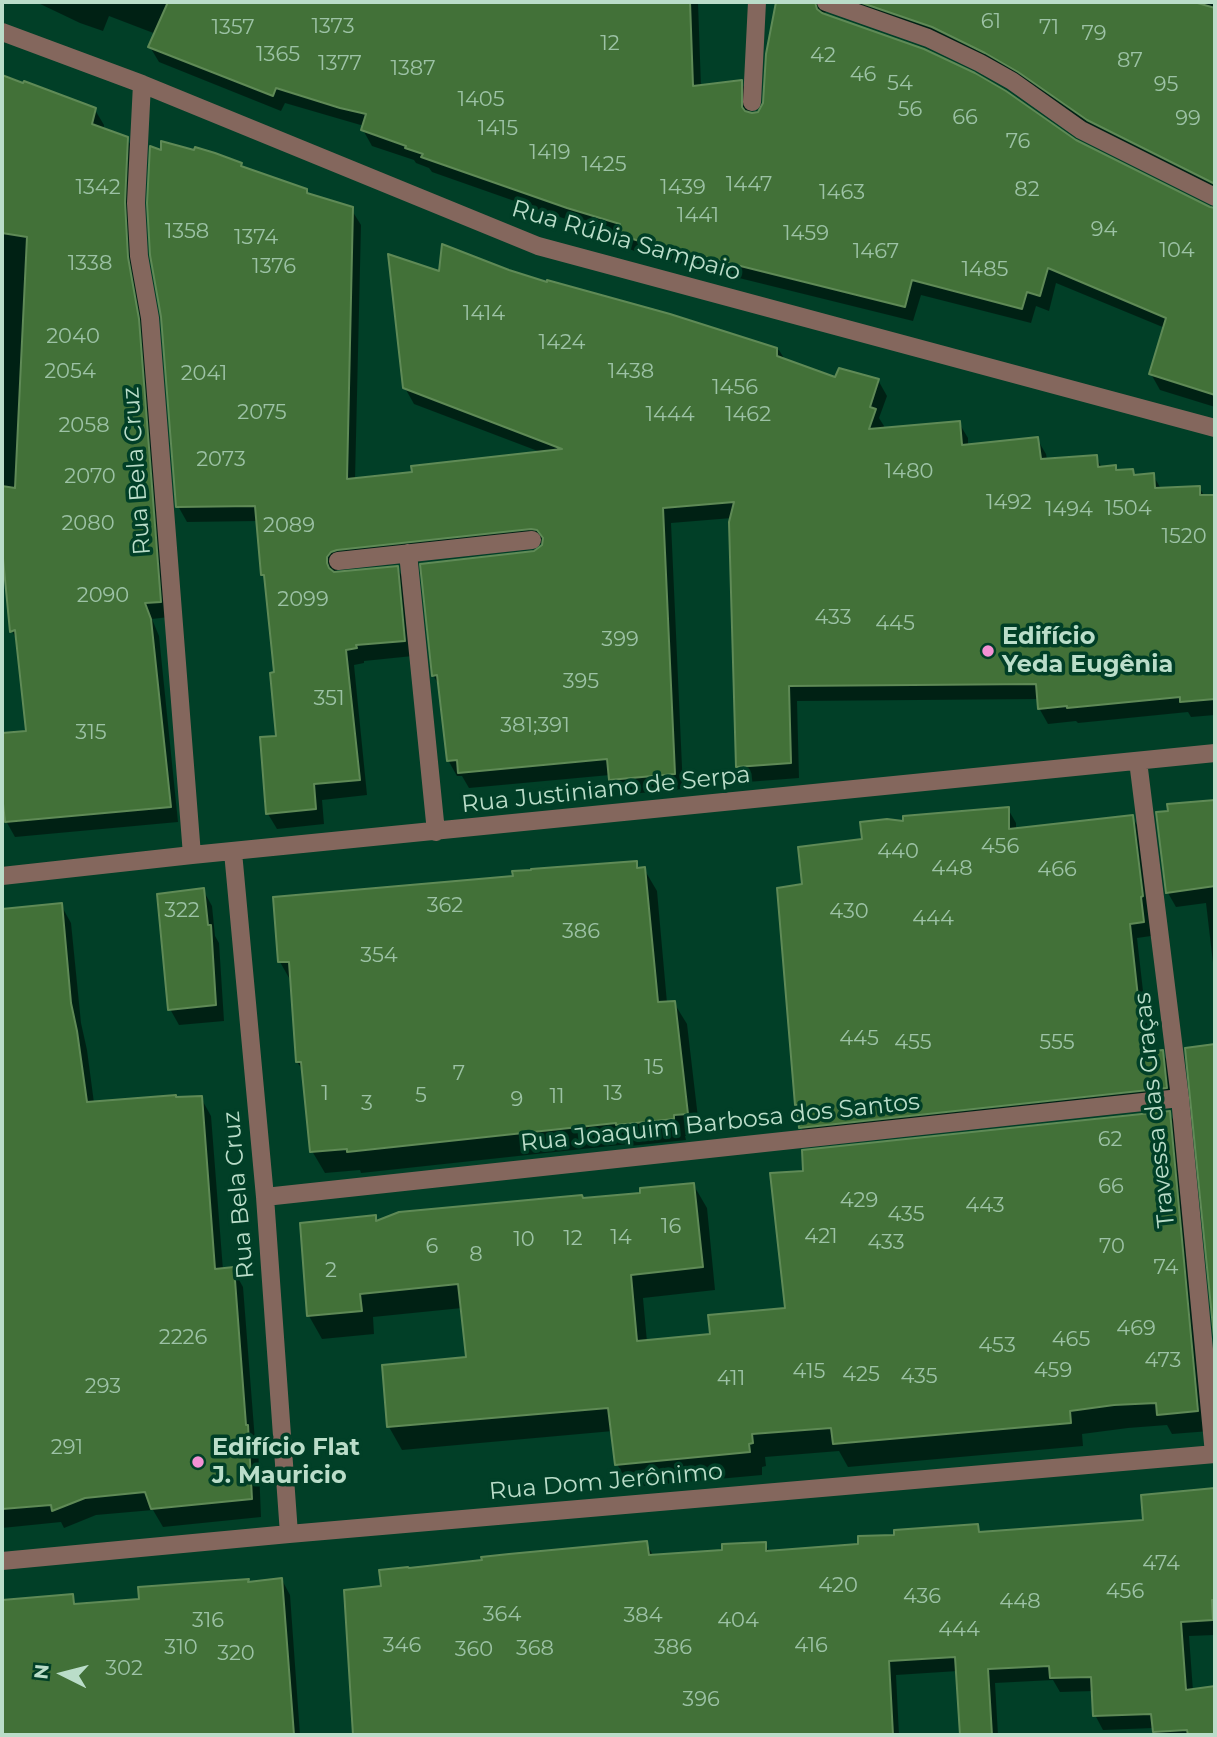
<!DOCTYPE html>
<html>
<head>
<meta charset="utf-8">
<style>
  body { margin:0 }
  #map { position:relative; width:1217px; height:1737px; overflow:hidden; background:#013f27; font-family:Montserrat,sans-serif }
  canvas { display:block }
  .frame { position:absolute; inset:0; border:4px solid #baddc9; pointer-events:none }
  .north { position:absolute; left:28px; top:1639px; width:70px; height:70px; -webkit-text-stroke:5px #013f27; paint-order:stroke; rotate:276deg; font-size:19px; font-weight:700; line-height:28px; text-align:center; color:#baddc9 }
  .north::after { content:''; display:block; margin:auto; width:24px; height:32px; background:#baddc9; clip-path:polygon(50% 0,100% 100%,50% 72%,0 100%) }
</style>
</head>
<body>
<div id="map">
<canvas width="1217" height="1737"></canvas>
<div class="frame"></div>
<div class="north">N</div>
</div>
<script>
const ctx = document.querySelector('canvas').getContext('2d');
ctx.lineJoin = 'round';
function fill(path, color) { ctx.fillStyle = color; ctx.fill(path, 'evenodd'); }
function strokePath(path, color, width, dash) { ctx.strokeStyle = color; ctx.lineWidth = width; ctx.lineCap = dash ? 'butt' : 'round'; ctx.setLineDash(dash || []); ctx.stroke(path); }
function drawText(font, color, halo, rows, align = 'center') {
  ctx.font = font + ' Montserrat,sans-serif'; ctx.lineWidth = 7; ctx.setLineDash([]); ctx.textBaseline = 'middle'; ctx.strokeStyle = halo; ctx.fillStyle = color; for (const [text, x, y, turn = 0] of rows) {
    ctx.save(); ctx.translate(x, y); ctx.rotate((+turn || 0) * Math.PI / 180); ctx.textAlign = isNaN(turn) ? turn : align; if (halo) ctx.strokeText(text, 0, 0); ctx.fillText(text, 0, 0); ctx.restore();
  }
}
fill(new Path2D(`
  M36,2H698L701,87L741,82L750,97V115L759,113L765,104L768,54L777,2H1215V195L1098,136L1029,87L832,6L822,15L1209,209L1215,210V407L1160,390L1151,374L1165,328L1056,283L1049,311L1036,306L1031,323L921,295L913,321L646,255L629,249L622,237L577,223L432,172L429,168L416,163L414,160L372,146L363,130L364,126L285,103L281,111L159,62L150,47L156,34L109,16L103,31L80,23Z
  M2,74L95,110L104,125L103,130L127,139L136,154L147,336L169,617L152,619L159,636L178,822L15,837L6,821L2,777V735L27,733L18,642L12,631L2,531Z
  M162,152L241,164L243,169L306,190L309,195L351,209L361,225L355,480L414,474L543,453L414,404L405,388L440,274L509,272L669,316L779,350L785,360L836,379L878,380L887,396L879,418L884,426L883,429L959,423L968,438V446L1037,439L1046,454L1047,460L1096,457L1102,468L1115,467L1118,472L1132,471L1135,476L1153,475L1161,489L1199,487L1205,497H1215V715L1191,717L1188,712L1078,723L1076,721L1048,724L1039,708V699L797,701L799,778L747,782L738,766L732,518L671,523L683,789L620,795L611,779L610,775L469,788L462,776H457L448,760L440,687L433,675L535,553L546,545L541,544L346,565L339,568L335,573L397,568L406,583L413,656L364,661V663L354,665L367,795L322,800L324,824L277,829L268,814L278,738L276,674L266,580L263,574L258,521L187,522L178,506Z
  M1215,802V980L1206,903L1176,907L1168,893L1169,805Z
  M1008,809L1016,823V830L1132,817L1141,831L1151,936L1137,938L1150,1053L1162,1052L1170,1066L1174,1102L809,1142L801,1127L804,886L864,840L904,823Z
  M636,863L640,869H644L657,891L667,1003H674L687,1024L700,1135L685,1136L686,1140L630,1146L629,1144L361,1173L360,1170L325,1173L312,1151L304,1072L297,1062L292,983L280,962L514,878Z
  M203,890L212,906L215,936L219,943L224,1021L179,1025L170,1009Z
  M61,905L71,923L81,1023L87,1050L94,1103L201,1098L211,1116L223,1270L233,1269L243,1287L255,1441L258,1445L261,1517L163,1527L153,1510L96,1515L64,1528L61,1522L2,1528V911Z
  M1215,1046V1329L1187,1049Z
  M1169,1112L1182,1136L1210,1431L1172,1434L1167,1425L1128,1428L1082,1434L1083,1446L848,1467L839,1451L765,1457L766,1466L762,1467V1475L630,1487L617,1464L613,1431L402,1450L389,1427L468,1359L462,1308L373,1317L374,1334L322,1339L309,1316L301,1225L375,1217L378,1222L642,1194L693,1184L707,1208L715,1290L643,1298L647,1342L712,1336L787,1309L805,1172Z
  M1215,1490V1635L1189,1636L1193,1691L1215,1688V1735H1155L1154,1728L1103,1730L1095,1715L1094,1691L1060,1692L1053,1680L995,1683L998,1735H962L958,1671L896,1675L899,1735H355L346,1591L383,1588L646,1543L654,1557L724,1552L765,1544L770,1553L860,1546L895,1537L977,1526L981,1533L1144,1522L1143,1496Z
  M282,1580L290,1595L300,1735H2V1618L141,1600L248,1581L249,1583Z`), '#0007');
const building = new Path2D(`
  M168,2H690L693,86L742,80V107L745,111L752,113L758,112L763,103L766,54L776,2H815L817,9L822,13L924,49L975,73L1006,91L1076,140L1210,207L1215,208V395L1149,374L1166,318L1048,268L1040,296L1027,292L1022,309L912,280L905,307L636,240L618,234L620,224L567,208L421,157L423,154L405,148L406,146L361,130L366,114L340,108L276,88L273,96L148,47Z
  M859,2H1194L1215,8V184L1087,120L1018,72L985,53L932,27Z
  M2,75L23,83L24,81L96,108L92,124L128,137L125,202L128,257L139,319L161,602L145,603L151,619L171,807L5,822L2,794V733L26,731L15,630L10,632L2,548V486L15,488L27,237L2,233Z
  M161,141L194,150L195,147L215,153L242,163L241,166L307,189V193L353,207L347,479L412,472L411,466L562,449L403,388L388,254L439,271L442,244L509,270L547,282V280L670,314L777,348V356L835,377L839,368L879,379L870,407L876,409L869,429L960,421L962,445L1038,437L1041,459L1097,455L1098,467L1116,465V470L1133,469L1134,475L1154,473L1155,488L1200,486V495H1215V699L1180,702V697L1067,708V706L1038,709L1036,684L789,686L791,763L736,767L729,522L734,502L663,508L675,774L609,780L607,759L458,773L457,760L447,761L437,675L432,676L420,564L534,551L542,545L543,538L537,530L531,529L337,550L331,552L327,557V563L329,568L334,572L398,566L405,641L356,645L357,648L346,650L360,780L314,784L316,809L266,814L260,737L276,736L270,673L274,672L264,575H261L255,506L176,507L161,317L150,255L147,203L150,146L161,150Z
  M1215,800V886L1166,893L1156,812L1168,811L1167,804Z
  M1009,807V829L1133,815L1143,896L1141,897L1144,922L1130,924L1144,1052L1163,1050L1167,1088L799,1128L797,1105H795L777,888L802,884L798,847L862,839L860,822L887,819L903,821V816Z
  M637,861V868L645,867L658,1002L675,1001L688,1114L674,1115V1119L616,1125V1123L347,1152V1149L310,1152L301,1062H296L289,962H278L273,897L513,876L512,871L531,870V869Z
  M204,888L208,925H211L216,1005L168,1010L157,894Z
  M62,903L71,1003L77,1031L87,1102L176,1095V1097L202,1096L215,1269L234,1267L246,1425H248L252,1499L151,1509L145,1492L85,1498L52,1511L51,1505L2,1509V909Z
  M1215,1044V1347L1185,1048Z
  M1170,1111L1198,1411L1157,1415L1156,1403L1114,1405L1070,1411L1071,1423L833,1444L831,1428L752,1434L753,1443L749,1444L750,1452L615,1465L608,1408L387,1427L382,1365L466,1357L458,1284L360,1294L362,1311L307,1316L300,1223L376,1215V1221L399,1212L582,1195L583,1198L640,1193V1188L694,1183L703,1267L631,1275L637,1341L710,1334L708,1315L785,1308L770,1173L803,1171L802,1150Z
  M1215,1488V1600H1212L1213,1620L1181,1622L1186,1690L1215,1686V1735H1188L1187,1730L1153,1732L1151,1714L1093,1716L1091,1677L1050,1678L1049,1666L988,1669L992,1735H960L955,1657L889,1661L893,1735H353L344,1590L381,1586L379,1570L408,1567L409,1568L482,1560L481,1557L509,1554L647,1541L649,1555L722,1550V1544L766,1542V1551L858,1544V1536L894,1535V1530L978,1524L979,1532L1143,1520L1141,1495Z
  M282,1578L294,1735H2V1600L73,1594L74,1604L139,1599L138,1587L249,1579L248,1582Z`);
fill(building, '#427138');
strokePath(building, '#5f8a56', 2);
strokePath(new Path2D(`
  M826,2L928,38L980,63L1012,81L1081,130L1215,197
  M2,32L142,84L538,246L1215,428
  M142,84L136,203L139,256L150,318L192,855
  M752,102L757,2
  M408,553L436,832
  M338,561L532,540
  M1138,761L1180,1098L1214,1454
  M233,852L265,1197L289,1534
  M2,876L192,855L1215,753
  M265,1197L1180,1098
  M2,1561L289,1534L1215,1454`), '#84675d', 18);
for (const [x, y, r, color] of [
  [988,651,7,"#f491d4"],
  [198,1462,7,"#f491d4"]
]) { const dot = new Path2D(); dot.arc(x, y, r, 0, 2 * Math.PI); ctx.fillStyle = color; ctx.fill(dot); strokePath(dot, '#013f27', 2.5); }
drawText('21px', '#9cc2a5', null, [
  ["61",991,22],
  ["1373",333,27],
  ["1357",233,28],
  ["71",1049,28],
  ["79",1094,34],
  ["12",610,44],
  ["1365",278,55],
  ["42",823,56],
  ["87",1130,61],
  ["1377",340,64],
  ["1387",413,69],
  ["46",863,75],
  ["54",900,84],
  ["95",1166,85],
  ["1405",481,100],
  ["56",910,110],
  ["66",965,118],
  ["99",1188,119],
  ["1415",498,129],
  ["76",1018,142],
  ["1419",550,153],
  ["1425",604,165],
  ["1447",749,185],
  ["1342",98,188],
  ["1439",683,188],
  ["82",1027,190],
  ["1463",842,193],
  ["1441",698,216],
  ["94",1104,230],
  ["1358",187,232],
  ["1459",806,234],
  ["1374",256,238],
  ["104",1177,251],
  ["1467",876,252],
  ["1338",90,264],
  ["1376",274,267],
  ["1485",985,270],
  ["1414",484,314],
  ["2040",73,337],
  ["1424",562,343],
  ["2054",70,372],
  ["1438",631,372],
  ["2041",204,374],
  ["1456",735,388],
  ["2075",262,413],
  ["1444",670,415],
  ["1462",748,415],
  ["2058",84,426],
  ["2073",221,460],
  ["1480",909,472],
  ["2070",90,477],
  ["1492",1009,503],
  ["1504",1128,509],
  ["1494",1069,510],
  ["2080",88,524],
  ["2089",289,526],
  ["1520",1184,537],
  ["2090",103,596],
  ["2099",303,600],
  ["433",833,618],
  ["445",895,624],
  ["399",620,640],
  ["395",581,682],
  ["351",329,699],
  ["381;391",535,726],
  ["315",91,733],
  ["456",1000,847],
  ["440",898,852],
  ["448",952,869],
  ["466",1057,870],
  ["362",445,906],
  ["322",182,911],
  ["430",849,912],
  ["444",933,919],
  ["386",581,932],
  ["354",379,956],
  ["445",859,1039],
  ["455",913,1043],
  ["555",1057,1043],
  ["15",654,1068],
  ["7",459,1074],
  ["1",325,1094],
  ["13",613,1094],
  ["5",421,1096],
  ["11",557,1097],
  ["9",517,1100],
  ["3",367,1104],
  ["62",1110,1140],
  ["66",1111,1187],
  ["429",859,1201],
  ["443",985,1206],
  ["435",906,1215],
  ["16",671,1227],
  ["421",821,1237],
  ["14",621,1238],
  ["12",573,1239],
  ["10",524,1240],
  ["433",886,1243],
  ["6",432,1247],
  ["70",1112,1247],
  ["8",476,1255],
  ["74",1166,1268],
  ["2",331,1271],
  ["469",1136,1329],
  ["2226",183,1338],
  ["465",1071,1340],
  ["453",997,1346],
  ["473",1163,1361],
  ["459",1053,1371],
  ["415",809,1372],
  ["425",861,1375],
  ["435",919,1377],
  ["411",731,1379],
  ["293",103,1387],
  ["291",67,1448],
  ["474",1161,1564],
  ["420",838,1586],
  ["456",1125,1592],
  ["436",922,1597],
  ["448",1020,1602],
  ["364",502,1615],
  ["384",643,1616],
  ["316",208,1621],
  ["404",738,1621],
  ["444",959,1630],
  ["346",402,1646],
  ["416",811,1646],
  ["310",181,1648],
  ["386",673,1648],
  ["368",535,1649],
  ["360",474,1650],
  ["320",236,1654],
  ["302",124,1669],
  ["396",701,1700]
]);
drawText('24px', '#baddc9', '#013f27', [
  ["Rua Rúbia Sampaio",626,241,16],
  ["Rua Bela Cruz",137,471,-94],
  ["Rua Justiniano de Serpa",606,790,-6],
  ["Travessa das Graças",1155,1110,-96],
  ["Rua Joaquim Barbosa dos Santos",720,1123,-6],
  ["Rua Bela Cruz",239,1195,-95],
  ["Rua Dom Jerônimo",606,1482,-5]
]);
drawText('bold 24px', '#baddc9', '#013f27', [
  ["Edifício",1002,637],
  ["Yeda Eugênia",1002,665],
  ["Edifício Flat",212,1448],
  ["J. Mauricio",212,1476]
], 'left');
</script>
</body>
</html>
